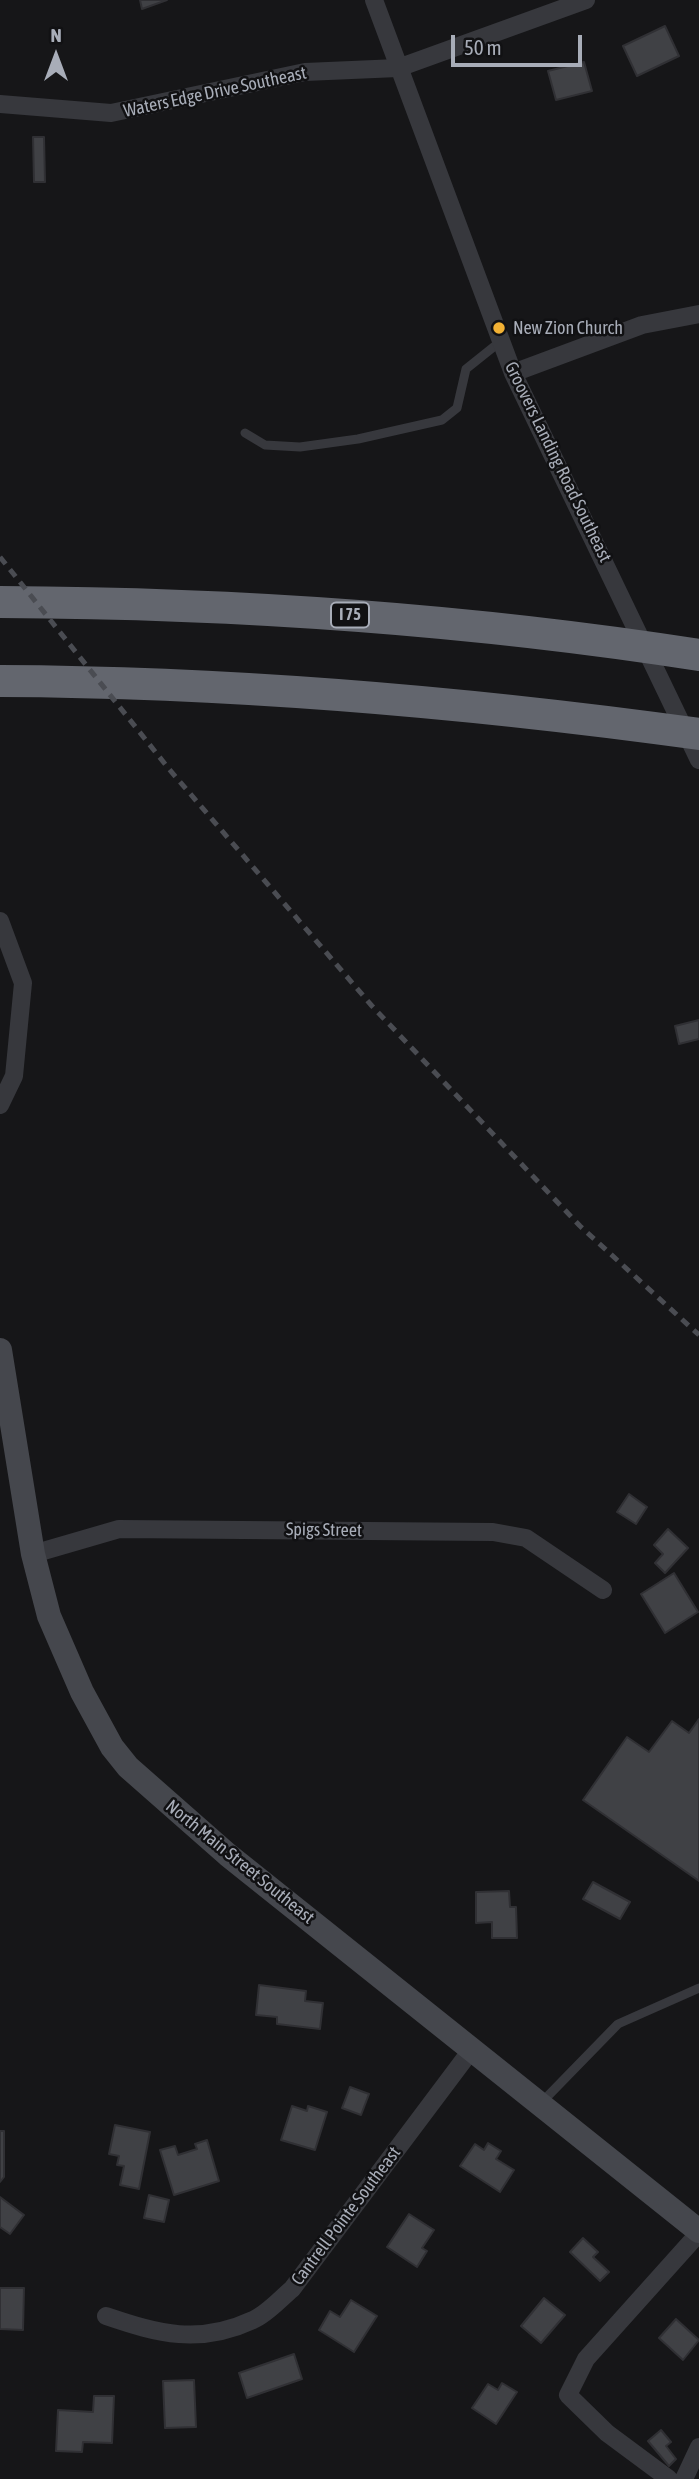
<!DOCTYPE html>
<html>
<head>
<meta charset="utf-8">
<style>
  body { margin:0 }
  #map { position:relative; width:699px; height:2479px; overflow:hidden; background:#161618; font-family:"Asap Condensed",sans-serif }
  canvas { display:block }
  .north { position:absolute; left:21px; top:21px; width:70px; height:70px; -webkit-text-stroke:5px #111113; paint-order:stroke; rotate:0deg; font-size:19px; font-weight:700; line-height:28px; text-align:center; color:#a8adb8 }
  .north::after { content:''; display:block; margin:auto; width:24px; height:32px; background:#a8adb8; clip-path:polygon(50% 0,100% 100%,50% 72%,0 100%) }
  .scale { position:absolute; left:451px; top:35px; width:131px; height:32px; box-sizing:border-box; border:4px solid #a8adb8; border-top:0; padding-left:9px; font-size:21px; line-height:24px; white-space:nowrap; color:#a8adb8; -webkit-text-stroke:5px #111113; paint-order:stroke }
</style>
</head>
<body>
<div id="map">
<canvas width="699" height="2479"></canvas>
<div class="north">N</div>
<div class="scale">50 m</div>
</div>
<script>
const ctx = document.querySelector('canvas').getContext('2d');
ctx.lineJoin = 'round';
function fill(path, color) { ctx.fillStyle = color; ctx.fill(path, 'evenodd'); }
function strokePath(path, color, width, dash) { ctx.strokeStyle = color; ctx.lineWidth = width; ctx.lineCap = dash ? 'butt' : 'round'; ctx.setLineDash(dash || []); ctx.stroke(path); }
function drawText(font, color, halo, rows, align = 'center') {
  ctx.font = font + ' "Asap Condensed",sans-serif'; ctx.lineWidth = 5; ctx.setLineDash([]); ctx.textBaseline = 'middle'; ctx.strokeStyle = halo; ctx.fillStyle = color; for (const [text, x, y, turn = 0] of rows) {
    ctx.save(); ctx.translate(x, y); ctx.rotate((+turn || 0) * Math.PI / 180); ctx.textAlign = isNaN(turn) ? turn : align; if (halo) ctx.strokeText(text, 0, 0); ctx.fillText(text, 0, 0); ctx.restore();
  }
}
const building = new Path2D(`
  M140,0H167L142,9Z
  M665,26L679,56L637,76L623,46Z
  M584,62L592,91L556,100L548,71Z
  M33,137H44L45,182H34Z
  M699,1020V1039L679,1044L675,1026Z
  M629,1494L647,1507L636,1524L617,1512Z
  M668,1529L688,1548L665,1573L655,1563L663,1554L654,1545Z
  M674,1573L698,1612L665,1633L641,1594Z
  M699,1719V1881L583,1800L627,1737L649,1752L672,1721L689,1733Z
  M593,1882L630,1902L620,1919L583,1899Z
  M509,1891L510,1907H516L517,1938H492V1922L476,1923V1892Z
  M259,1985L306,1991L305,2001L323,2003L320,2029L277,2024V2017L256,2015Z
  M350,2087L369,2094L361,2115L342,2108Z
  M292,2106L307,2111L308,2106L327,2112L315,2150L281,2140Z
  M115,2125L150,2132L139,2189L120,2185L124,2166L117,2165L119,2156L109,2154Z
  M0,2131H4V2177L0,2182Z
  M207,2140L219,2181L174,2195L160,2150L175,2146L178,2155L197,2149L195,2144Z
  M488,2143L501,2151L496,2159L514,2170L500,2192L460,2166L475,2144L484,2150Z
  M149,2195L169,2200L164,2222L144,2218Z
  M0,2197L24,2215L10,2234L0,2227Z
  M409,2214L434,2230L422,2248L427,2251L417,2267L387,2247Z
  M583,2238L598,2252L593,2257L609,2272L600,2281L570,2252Z
  M0,2288H24L23,2330L0,2329Z
  M544,2298L565,2315L541,2343L521,2326Z
  M351,2300L377,2316L354,2352L319,2330L330,2311L340,2317Z
  M676,2319L699,2340L683,2360L659,2338Z
  M294,2354L302,2379L247,2398L239,2373Z
  M194,2380L196,2427L165,2428L163,2381Z
  M502,2383L517,2392L496,2424L472,2408L488,2384L498,2390Z
  M94,2396H114L112,2443L83,2442L82,2452L56,2451L58,2410L93,2412Z
  M661,2430L671,2442L666,2446L676,2459L669,2466L648,2441Z`);
fill(building, '#404145');
strokePath(building, '#303034', 2);
strokePath(new Path2D(`
  M245,433L265,445L300,447L358,439L442,420L457,408L466,369L501,341
  M542,2102L618,2024L699,1988`), '#37383d', 9);
strokePath(new Path2D(`
  M374,0L513,373L699,760
  M0,104L111,113L305,72L398,68L586,0
  M513,373L642,325L699,314
  M0,921L23,983L14,1076L0,1105
  M33,1554L119,1529L493,1532L526,1538L603,1590
  M106,2316C159,2334 199,2345 253,2320C267,2314 280,2299 292,2289L472,2049
  M669,2479L607,2433L568,2395L586,2359L699,2233
  M684,2479L699,2447`), '#37383d', 18);
strokePath(new Path2D(`
  M0,1350L33,1554L49,1616L82,1692L112,1747L128,1767L228,1855L699,2231`), '#45474d', 24);
strokePath(new Path2D(`
  M0,602C234,603 468,619 699,655
  M0,681C234,682 467,702 699,734`), '#63666e', 32);
strokePath(new Path2D(`
  M0,557L169,769L372,1006L580,1226L699,1335`), '#4a4c52', 5, [9, 7]);
for (const [x, y, r, color] of [
  [499,328,7,"#f2b134"]
]) { const dot = new Path2D(); dot.arc(x, y, r, 0, 2 * Math.PI); ctx.fillStyle = color; ctx.fill(dot); strokePath(dot, '#111113', 2.5); }
for (const [x, y, w] of [
  [350,615,38]
]) { const box = new Path2D(); box.roundRect(x - w / 2, y - 12.5, w, 25, 5); ctx.fillStyle = '#111113'; ctx.fill(box); strokePath(box, '#a8adb8', 2); }
drawText('bold 16px', '#a8adb8', null, [
  ["I 75",350,615]
]);
drawText('18px', '#a8adb8', '#111113', [
  ["Waters Edge Drive Southeast",215,92,-12],
  ["Groovers Landing Road Southeast",558,462,64],
  ["Spigs Street",324,1530,1],
  ["North Main Street Southeast",240,1862,39],
  ["Cantrell Pointe Southeast",346,2216,-53]
]);
drawText('18px', '#a8adb8', '#111113', [
  ["New Zion Church",513,328]
], 'left');
</script>
</body>
</html>
